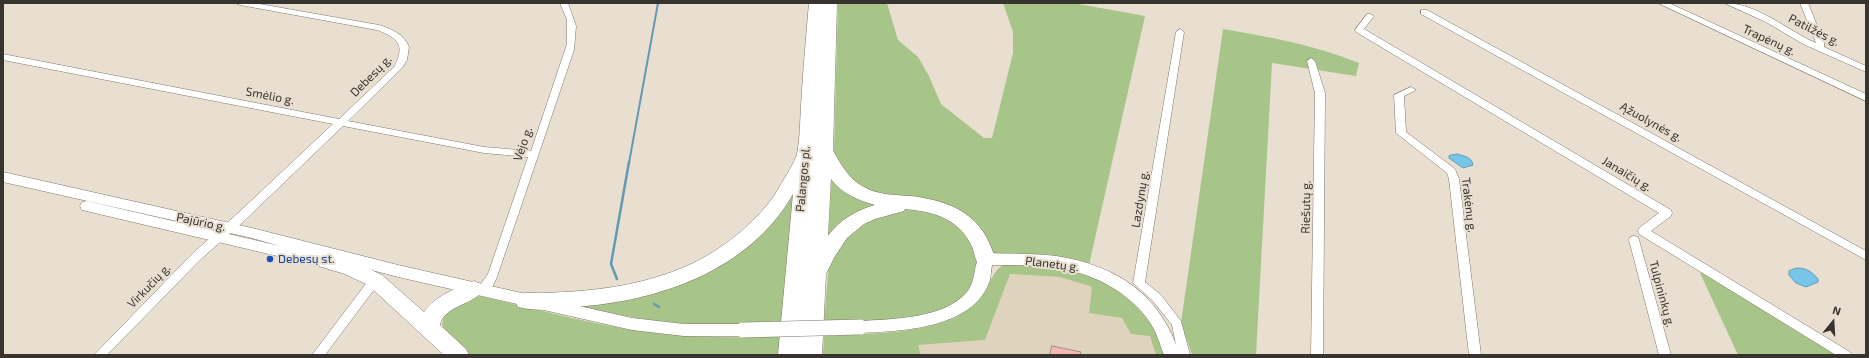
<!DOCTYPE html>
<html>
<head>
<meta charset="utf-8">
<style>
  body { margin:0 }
  #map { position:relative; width:1869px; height:358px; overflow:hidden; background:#e9dfd1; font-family:"Exo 2",sans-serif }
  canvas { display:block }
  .frame { position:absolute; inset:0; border:4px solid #37332e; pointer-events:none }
  .north { position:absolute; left:1813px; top:302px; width:40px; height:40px; -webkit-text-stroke:3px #e9dfd1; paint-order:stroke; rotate:18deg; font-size:11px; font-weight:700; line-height:16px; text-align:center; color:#37332e }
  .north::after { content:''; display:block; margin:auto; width:14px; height:18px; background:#37332e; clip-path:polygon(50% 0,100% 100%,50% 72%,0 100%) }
</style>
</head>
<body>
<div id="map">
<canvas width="1869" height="358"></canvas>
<div class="frame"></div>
<div class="north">N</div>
</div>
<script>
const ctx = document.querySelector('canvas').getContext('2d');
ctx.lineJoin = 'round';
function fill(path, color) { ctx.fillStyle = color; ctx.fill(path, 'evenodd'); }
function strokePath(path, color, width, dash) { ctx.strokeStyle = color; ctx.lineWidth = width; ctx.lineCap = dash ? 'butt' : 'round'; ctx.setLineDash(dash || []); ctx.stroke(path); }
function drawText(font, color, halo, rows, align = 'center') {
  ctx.font = font + ' "Exo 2",sans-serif'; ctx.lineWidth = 4; ctx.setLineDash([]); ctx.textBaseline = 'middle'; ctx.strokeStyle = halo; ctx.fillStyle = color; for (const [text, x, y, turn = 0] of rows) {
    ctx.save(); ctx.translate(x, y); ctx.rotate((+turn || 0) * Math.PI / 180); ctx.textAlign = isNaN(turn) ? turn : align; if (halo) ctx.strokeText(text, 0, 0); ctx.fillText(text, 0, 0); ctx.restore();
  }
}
fill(new Path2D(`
  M1010,274L1060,277L1092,287L1089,313L1122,318L1131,334L1150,336L1156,355H921L918,345L985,340Z`), '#e0d3be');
fill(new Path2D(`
  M838,3H887L898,40L918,57L929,76L941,104L984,138H992L1013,53V32L1003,3H1073L1145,16L1089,265L999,256L994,253L975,226L863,191L835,161L834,150Z
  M1223,29C1270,37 1315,45 1359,63L1356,76L1272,63L1256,355H1192L1181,323Z
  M829,173L887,203L827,245Z
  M794,187L781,323L710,326L647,320L569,305L614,300L763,231L784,208Z
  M896,209H924L943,215L963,227L976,246L979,276L968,293L956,304L937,312L893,320L824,322L829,263L855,224Z
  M1005,264L1065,267L1101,279L1135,301L1153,326L1166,355H1156L1150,336L1131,334L1122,318L1089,313L1092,287L1060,277L1010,274L985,340L918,345L921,355H823L824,336C867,333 914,335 954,318C961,315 969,307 976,302C989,292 990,271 1005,264Z
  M1704,271L1841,355H1738L1700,273Z
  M480,296C541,310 603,328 665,334C703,338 741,338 780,336L778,355H468C461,349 450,341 445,333C433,312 465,300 480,296Z`), '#a7c588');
const water = new Path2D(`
  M1457,154C1464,156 1472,157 1473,165L1463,168L1449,158V156Z
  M1797,268C1807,268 1812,272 1818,279V282L1806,287L1796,283L1789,275V271Z`);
fill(water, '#76c6eb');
strokePath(water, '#639ab2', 1);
strokePath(new Path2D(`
  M629,163L658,3`), '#639ab2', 2);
strokePath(new Path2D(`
  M617,279L611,264L629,162
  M654,304L659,307`), '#639ab2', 2.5);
const building = new Path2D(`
  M1052,346L1081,352L1080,355H1050Z`);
fill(building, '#f7b7b3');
strokePath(building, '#9f8d8b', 1);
const street = new Path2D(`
  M236,3H254L379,25C392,29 404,34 409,47L407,60L402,68L348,121L484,147L531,151L567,44V20L560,3H568L576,26L574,50L498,274C495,282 489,298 478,294L476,291L488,274L528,157L484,153L343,126L245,220L201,259L107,355H94L193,253L237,214L333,124L3,60V54L339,119L394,67C406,45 398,38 377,30L240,5Z
  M1658,3H1669L1866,94V101Z
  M1724,3C1758,3 1786,30 1816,43L1800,3H1808L1824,43V47L1866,66V72L1803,44L1766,22Z
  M1421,10H1427L1866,251V260L1421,14Z
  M1367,14H1370L1374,16L1364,29L1671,210L1672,213L1671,216L1651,231L1850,352L1852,355H1836L1639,234L1638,231L1639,228L1659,213L1356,32L1355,30Z
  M1180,29L1184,32L1145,282L1161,295L1181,321L1190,355H1178L1172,325L1153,301L1133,283L1176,32Z
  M1311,58L1315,61L1325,93L1323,355H1311L1315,93L1307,61Z
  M1411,87L1416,90L1404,96L1406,132L1455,169L1459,179L1481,355H1469L1449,179L1447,173L1396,133L1394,95Z
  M1634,236L1638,237L1639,240L1671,355H1659L1629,240L1630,237Z
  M375,276L379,277L381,280L379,283L325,355H312L371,277Z`);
const secondary = new Path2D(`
  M3,172L252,228L398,265L632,318L684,324H743L749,325L751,330L749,335L743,336H684L632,330L398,277L330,259L332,261L329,265L324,267L82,210L80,206L82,202L87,201L280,246L252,238L3,182Z
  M985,253C1008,254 1032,253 1056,256C1118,266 1160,294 1180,355H1164C1160,344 1157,334 1151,324C1130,291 1090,272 1053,267C1033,265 1012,265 992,265C991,270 991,275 990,280C974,329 902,331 860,333L854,331L852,327L854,323L860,321C892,319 944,319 967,292C976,281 973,267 980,255Z`);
const highway = new Path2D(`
  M809,3H837L833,151C842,165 848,179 864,187C878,195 895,195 911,196C953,201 984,216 995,259L992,264L985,266L978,264C974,257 974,248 969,241C956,217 929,211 905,209L904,211L875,219L864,224L847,238L835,256L826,274L822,355H800L818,98L800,355H778L793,194C749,271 659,301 575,307C557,309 535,312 518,307L515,301L518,295L525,293C604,293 688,283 748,225C761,213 772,201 780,186C784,179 796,160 797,154C800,139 800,122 801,106C803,71 806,37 809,3ZM831,179C842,194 858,200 875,205C855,211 841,219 828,236Z
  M322,253L359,264L382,275L424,312C434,297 457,287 474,281L481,284L484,289C475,305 444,305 440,325L466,349L469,355H444L368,285L345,274L315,265L312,260L315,255Z`);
strokePath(street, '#7e7669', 1);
strokePath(secondary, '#7e7669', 1);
strokePath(highway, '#7e7669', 1);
fill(street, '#fff');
fill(secondary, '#fff');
fill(highway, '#fff');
const secondaryBridge = new Path2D(`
  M743,330L860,327`);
strokePath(secondaryBridge, '#7e7669', 16, []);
strokePath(secondaryBridge, '#fff', 15);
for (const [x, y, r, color] of [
  [270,259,4,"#1a4fb4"]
]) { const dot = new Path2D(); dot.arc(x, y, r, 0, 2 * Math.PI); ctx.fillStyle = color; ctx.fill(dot); strokePath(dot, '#e9dfd1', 1.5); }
drawText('12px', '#37332e', '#e9dfd1', [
  ["Patilžės g.",1814,30,27],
  ["Trapėnų g.",1769,40,25],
  ["Debesų g.",371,76,-45],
  ["Smėlio g.",270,96,11],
  ["Ąžuolynės g.",1651,122,29],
  ["Vėjo g.",523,144,-71],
  ["Janaičių g.",1627,174,31],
  ["Palangos pl.",803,179,-85],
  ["Lazdynų g.",1140,199,-81],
  ["Trakėnų g.",1469,205,83],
  ["Riešutų g.",1306,207,-89],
  ["Pajūrio g.",201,222,12],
  ["Planetų g.",1052,264,7],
  ["Virkučių g.",149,286,-46],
  ["Tulpininkų g.",1662,294,75]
]);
drawText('12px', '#164399', '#e9dfd1', [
  ["Debesų st.",278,259]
], 'left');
</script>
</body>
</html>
